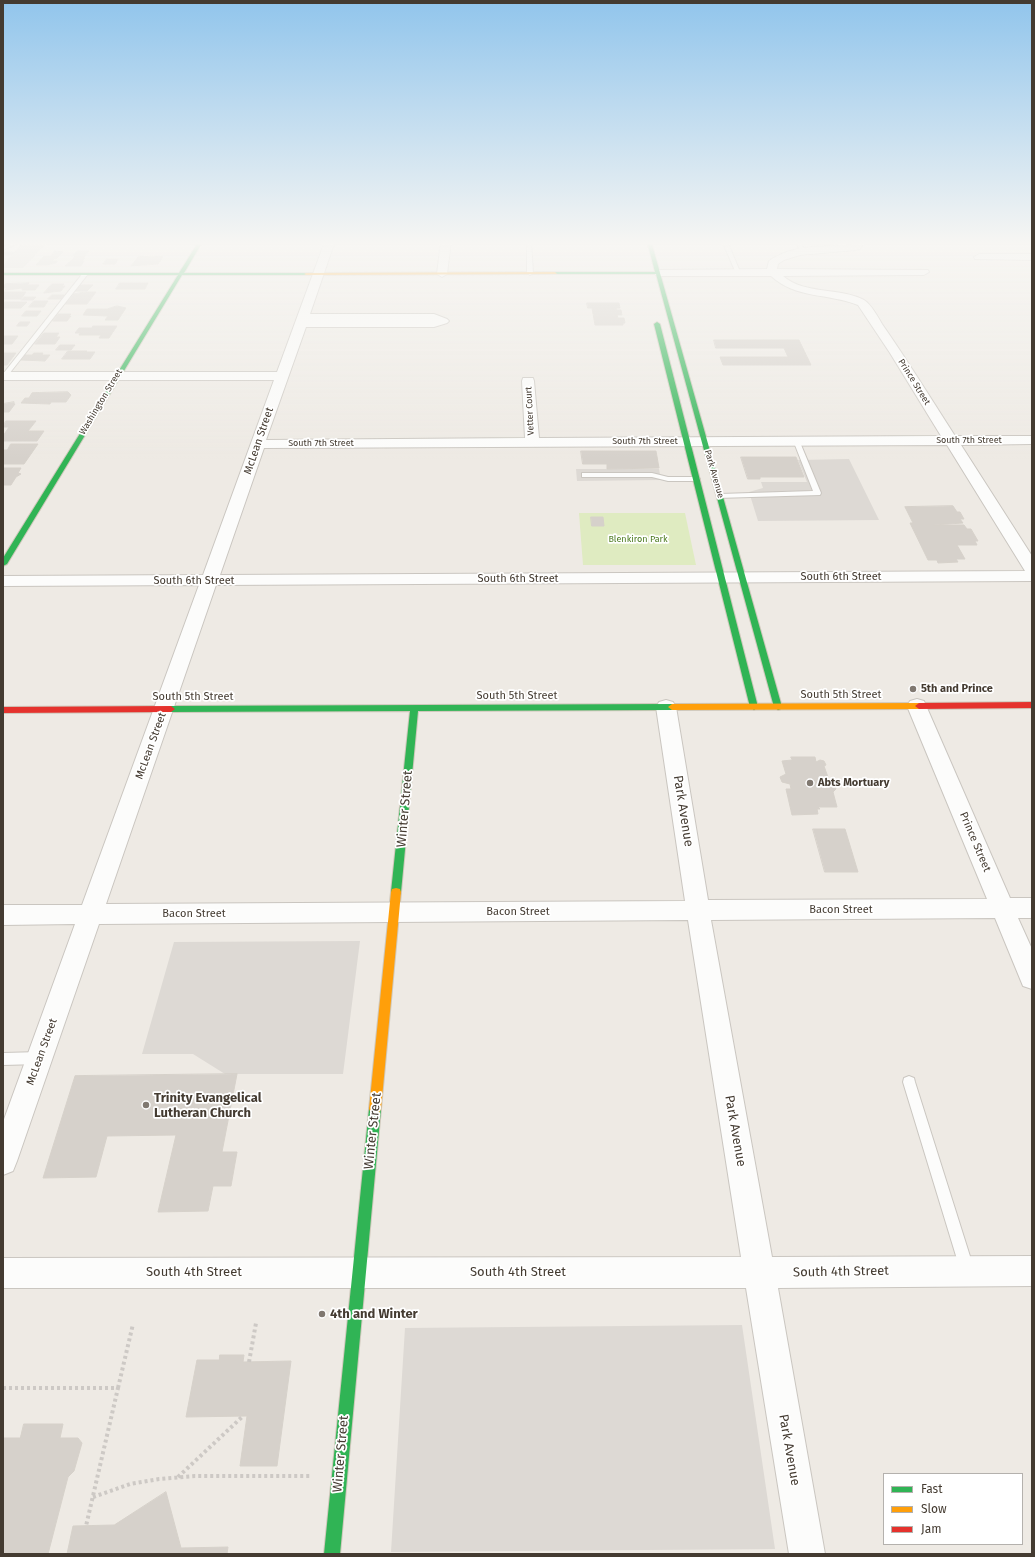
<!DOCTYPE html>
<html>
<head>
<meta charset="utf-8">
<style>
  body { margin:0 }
  #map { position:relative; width:1035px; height:1557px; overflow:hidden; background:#eeeae4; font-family:"Fira Sans",sans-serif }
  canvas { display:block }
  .frame { position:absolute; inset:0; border:4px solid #443b31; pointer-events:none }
  .legend { position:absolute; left:883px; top:1473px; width:140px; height:72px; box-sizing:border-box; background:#fff; border:1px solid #b4b1ad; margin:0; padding:5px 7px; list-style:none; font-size:12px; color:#443b31 }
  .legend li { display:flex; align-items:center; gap:8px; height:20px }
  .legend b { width:20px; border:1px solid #b4b1ad }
</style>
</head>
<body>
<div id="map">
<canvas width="1035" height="1557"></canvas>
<div class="frame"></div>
<ul class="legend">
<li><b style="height:5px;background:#30b455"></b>Fast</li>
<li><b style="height:5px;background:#ff9f0a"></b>Slow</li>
<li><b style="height:5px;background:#e5322d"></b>Jam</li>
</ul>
</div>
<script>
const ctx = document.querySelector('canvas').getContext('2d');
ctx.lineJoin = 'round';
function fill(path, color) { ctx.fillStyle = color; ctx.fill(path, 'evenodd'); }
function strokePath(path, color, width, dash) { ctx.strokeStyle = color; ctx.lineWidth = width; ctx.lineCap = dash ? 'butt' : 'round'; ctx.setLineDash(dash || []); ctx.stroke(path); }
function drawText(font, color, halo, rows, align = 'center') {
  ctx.font = font + ' "Fira Sans",sans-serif'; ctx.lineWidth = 3.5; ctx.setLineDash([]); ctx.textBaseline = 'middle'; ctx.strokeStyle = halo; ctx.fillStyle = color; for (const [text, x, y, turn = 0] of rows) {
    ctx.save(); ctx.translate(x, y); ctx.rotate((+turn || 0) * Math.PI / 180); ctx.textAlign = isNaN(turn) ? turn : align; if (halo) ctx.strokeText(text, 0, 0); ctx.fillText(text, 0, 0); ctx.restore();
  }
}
fill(new Path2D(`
  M579,513H685L696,565H583Z`), '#dfebc1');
fill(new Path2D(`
  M24,241H49L23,268H3V265Z
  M849,459L879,520L758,521L749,492L763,488L761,482H807L798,460Z
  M576,469H659L661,480L577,481Z
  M360,941L343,1074H225L193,1054H142L174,942Z
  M742,1325L775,1549L391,1552L405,1328Z`), '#ddd9d4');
const building = new Path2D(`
  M55,251L63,252L56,259H53H54L52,261H57L56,263L47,265H36L44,256H51Z
  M77,251H89L83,258H85L82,261H84L81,266H65L74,258L75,256H72Z
  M4,252H15L12,255H3Z
  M160,256L163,257L158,264L131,266L138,257Z
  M107,259H118L115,264H103Z
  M29,283L27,285H39L35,290H22L23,288L5,290L7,288H3L5,284Z
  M120,283H148L145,289H116Z
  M52,284H64L62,286H65L61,291L44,293Z
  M80,285H93L87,291H75Z
  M3,292H26L21,299H3Z
  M86,292H96L87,304H65L74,294Z
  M52,295H64L61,299H48Z
  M24,297H36L33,300H21Z
  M34,301H48L44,307H29Z
  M7,302H27L21,308H3V303Z
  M587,303H619L620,308H616L617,310H621L622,315H617L618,318H624L625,323H623V325H595L592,308H588Z
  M117,306L126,308L118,320H105L108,316L83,315L87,309H107Z
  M26,311H41L37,316H22Z
  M58,314H71L69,316H71L67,321H53Z
  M20,322H30L27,326H17Z
  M93,326H117L109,338H99L101,335H79L80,333H75L79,328H92Z
  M44,333H59L56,337H60L55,344H35Z
  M3,336H18L12,344H3Z
  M714,340H799L811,365H723L720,357H788L784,348H716Z
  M60,345H75L71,350H56Z
  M68,351H87L86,352H95L90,359H62Z
  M3,353H16L7,365H3Z
  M34,353H43L42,355H50L45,361L21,360L25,355H32Z
  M68,392L71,395L66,402H51L50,404L21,403L25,398H29L32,393Z
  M14,402V404H15L9,412H3V404Z
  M6,421H36L28,431H44L37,441H3V436L9,427H3Z
  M11,444H38L24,464H3V450H7Z
  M581,451H656L659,468L607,469V464H583Z
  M741,457H796L804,477H760V479H748Z
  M3,468H21L18,473L21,474L16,477L11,485H3Z
  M953,506L957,512H960L964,519H960L963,523L933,525H964L967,529H971L978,541H975L977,545H957L965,559H956L958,562L938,563L937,560H928L910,523H913L905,507Z
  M591,517H603L604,526H592Z
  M791,757H815L816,762L820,760L824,761L826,765L824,766L829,780L833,781L836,789L833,792L837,807H818L820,809H817L818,814L792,815L786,789H791L790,784L782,782L780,777L786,774L782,761L792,760Z
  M813,829H845L858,872H825Z
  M237,1074L222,1152H237L231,1186H213L208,1211L158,1212L176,1135L107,1136L96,1177L43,1178L75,1076Z
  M220,1355H244L243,1362L291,1361L277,1466H240L247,1416L186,1417L197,1360H219Z
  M24,1424H63L60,1438H78L82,1443L74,1471L68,1477L48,1554H3V1438H20Z
  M166,1492L181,1548L228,1547L227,1554H67L73,1526L114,1525Z`);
fill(building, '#d6d1cb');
strokePath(building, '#d6d1ca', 1);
const lane = new Path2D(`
  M16,241H23L3,250V247Z
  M527,241H531L533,273L530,275L527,273Z
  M722,241H727L741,274L736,273Z
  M795,241H800L806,253H802Z
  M83,273L88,274L5,379L3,380V374Z
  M796,438L799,440L821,493L820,495L717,498V494H720L813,491L793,440Z
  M582,473H652L668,477H696L700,479L696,481H668L652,477H582Z
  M40,1052L44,1054L46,1058L44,1062L40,1064L3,1065V1053Z
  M909,1076L914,1078L915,1082L974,1269L972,1274L967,1276L962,1274L960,1269L903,1082L904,1078Z`);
const street = new Path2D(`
  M325,241H335L310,314H434L447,319L449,321L447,323L434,327H306L266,440L525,438L522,381L523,378H533L534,381L539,438L941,436L890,353L858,305C828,293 796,299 771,276H658L653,273L658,270L767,269L769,261C793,244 823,247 851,245L854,241H864L860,249L856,250L800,255L784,260L778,264L777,269L928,270L929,272L924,275L783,276C805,295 839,287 864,300C871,304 878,317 882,324C908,361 931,399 955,436H1032V444L961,445L1032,556V581L216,585L106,904L685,901L656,707L659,702L666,700L673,702L676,707L708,900L987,899L907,706L910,701L917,699L924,701L1010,898H1032V918H1018L1032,949V989L1023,986L995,918L711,920L772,1257L1032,1256V1286L778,1288L825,1554H789L746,1288H3V1258L741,1257L688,920L99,924L17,1161L13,1171L3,1175V1122L75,924L3,925V905H82L199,585L3,586V576L203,575L274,380H3V372H277ZM947,445L1025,571L220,575L264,448Z
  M441,241H451L447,274L442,277L437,274Z
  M979,254H1032V260L975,259L974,257Z`);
const fast = new Path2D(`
  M199,241H203L184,273H306L308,274L306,275H182L7,564L3,566V558L178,275H3V273H179Z
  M647,241H651L782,707L781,709L778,710L774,707L656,274H555L553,273L555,272H655Z
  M657,322L660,324L758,707L754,710L750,707L654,324Z
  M672,704L676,707L672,710L418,711L401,892L400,895L396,896L392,895L391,892L410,711L171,712L167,709L171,706Z
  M375,1103L379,1105L381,1109L340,1554H324L369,1109L371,1105Z`);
const slow = new Path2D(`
  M555,272L557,274L306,275L304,274L306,273Z
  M919,703L923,706L919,709L672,710L668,707L672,704Z
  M396,888L400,889L401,892L381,1109L379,1113L375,1115L371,1113L369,1109L391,892L392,889Z`);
const jam = new Path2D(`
  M1032,702V708L919,709L915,706L919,703Z
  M171,706L175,709L171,712L3,713V707Z`);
strokePath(lane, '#cac6c0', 2);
strokePath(street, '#cac6c0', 2);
strokePath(fast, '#cfc8bb', 2);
strokePath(slow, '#cfc8bb', 2);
strokePath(jam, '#cfc8bb', 2);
strokePath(new Path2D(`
  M249,1362L256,1323
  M3,1388H118L86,1526
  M118,1388L133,1324
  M178,1477L242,1417
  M93,1497L130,1484L159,1479L195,1476H312`), '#cdc9c5', 4, [3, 3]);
fill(lane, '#fcfcfb');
fill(street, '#fcfcfb');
fill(fast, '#30b455');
fill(slow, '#ff9f0a');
fill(jam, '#e5322d');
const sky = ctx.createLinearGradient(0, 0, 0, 459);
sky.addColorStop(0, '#91c5ec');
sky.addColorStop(0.53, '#f7f6f3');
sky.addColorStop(1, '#f7f6f300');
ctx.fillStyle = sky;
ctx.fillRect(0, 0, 1035, 459);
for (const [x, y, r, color] of [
  [913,689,4,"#807870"],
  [810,783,4,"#807870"],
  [146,1105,4,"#807870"],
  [322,1314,4,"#807870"]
]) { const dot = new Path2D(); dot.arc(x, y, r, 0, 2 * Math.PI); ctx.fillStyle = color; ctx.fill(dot); strokePath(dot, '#fff', 1.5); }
drawText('9px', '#443b31', '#fff', [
  ["Prince Street",914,382,58],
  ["Washington Street",101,402,-59],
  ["Vetter Court",530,411,-93],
  ["South 7th Street",969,440],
  ["South 7th Street",645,441],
  ["South 7th Street",321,443],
  ["Park Avenue",714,474,74]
]);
drawText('9px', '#4b7a1f', '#fff', [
  ["Blenkiron Park",638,539]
]);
drawText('11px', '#443b31', '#fff', [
  ["McLean Street",259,441,-71],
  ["South 6th Street",841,577],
  ["South 6th Street",518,579],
  ["South 6th Street",194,581],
  ["South 5th Street",841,695],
  ["South 5th Street",517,696],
  ["South 5th Street",193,697],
  ["McLean Street",151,746,-70],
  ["Prince Street",975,842,67],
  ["Bacon Street",841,910],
  ["Bacon Street",518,912],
  ["Bacon Street",194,914],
  ["McLean Street",42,1052,-70]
]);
drawText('bold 11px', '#443b31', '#fff', [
  ["5th and Prince",921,689],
  ["Abts Mortuary",818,783]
], 'left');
drawText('13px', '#443b31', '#fff', [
  ["Winter Street",405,809,-85],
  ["Park Avenue",683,811,81],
  ["Winter Street",373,1131,-84],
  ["Park Avenue",735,1131,80],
  ["South 4th Street",194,1272],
  ["South 4th Street",518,1272],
  ["South 4th Street",841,1272,-1],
  ["Park Avenue",789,1450,80],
  ["Winter Street",341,1454,-85]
]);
drawText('bold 13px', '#443b31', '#fff', [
  ["Trinity Evangelical",154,1098],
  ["Lutheran Church",154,1113],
  ["4th and Winter",330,1314]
], 'left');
</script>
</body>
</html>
